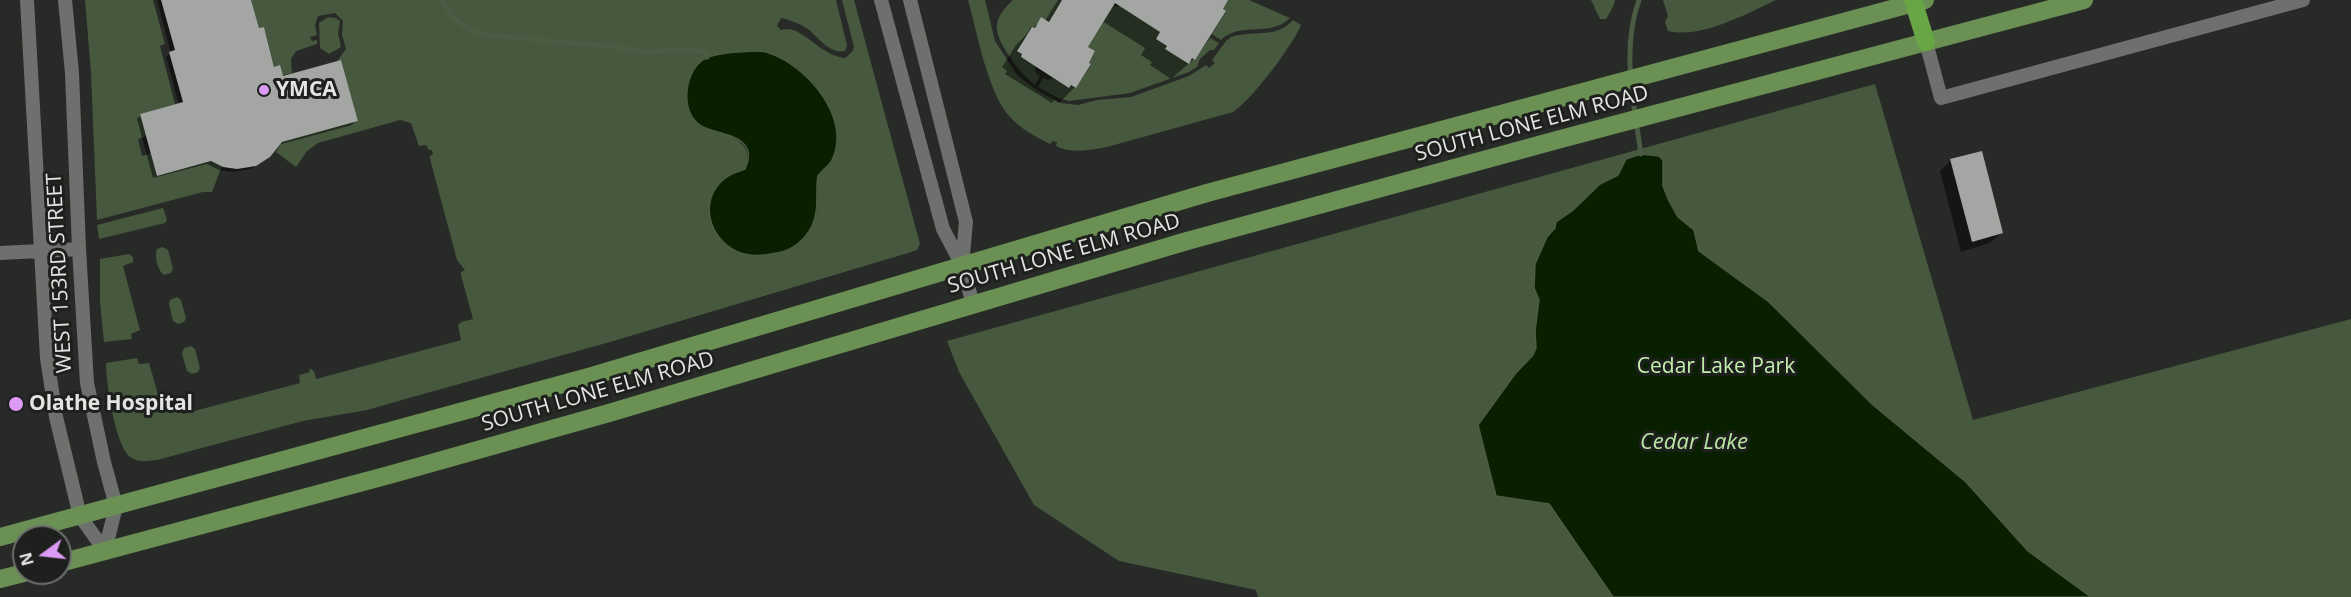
<!DOCTYPE html>
<html>
<head>
<meta charset="utf-8">
<style>
  body { margin:0 }
  #map { position:relative; width:2351px; height:597px; overflow:hidden; background:#282a27; font-family:"Open Sans",sans-serif }
  canvas { display:block }
  .north { position:absolute; left:12px; top:525px; width:60px; height:60px; box-sizing:border-box; background:#1e201d; border:2px solid #6d6f6c; border-radius:50%; rotate:255deg; font-size:16px; font-weight:700; line-height:24px; text-align:center; color:#e4e5e3 }
  .north::after { content:''; display:block; margin:auto; width:21px; height:27px; background:#da9af6; clip-path:polygon(50% 0,100% 100%,50% 72%,0 100%) }
</style>
</head>
<body>
<div id="map">
<canvas width="2351" height="597"></canvas>
<div class="north">N</div>
</div>
<script>
const ctx = document.querySelector('canvas').getContext('2d');
ctx.lineJoin = 'round';
function fill(path, color) { ctx.fillStyle = color; ctx.fill(path, 'evenodd'); }
function strokePath(path, color, width, dash) { ctx.strokeStyle = color; ctx.lineWidth = width; ctx.lineCap = dash ? 'butt' : 'round'; ctx.setLineDash(dash || []); ctx.stroke(path); }
function drawText(font, color, halo, rows, align = 'center') {
  ctx.font = font + ' "Open Sans",sans-serif'; ctx.lineWidth = 6; ctx.setLineDash([]); ctx.textBaseline = 'middle'; ctx.strokeStyle = halo; ctx.fillStyle = color; for (const [text, x, y, turn = 0] of rows) {
    ctx.save(); ctx.translate(x, y); ctx.rotate((+turn || 0) * Math.PI / 180); ctx.textAlign = isNaN(turn) ? turn : align; if (halo) ctx.strokeText(text, 0, 0); ctx.fillText(text, 0, 0); ctx.restore();
  }
}
fill(new Path2D(`
  M85,0H153L165,44L160,46L175,104L140,114L146,136L138,139L142,156L151,153L157,176L212,161L222,166L212,192H203L97,220L91,73Z
  M251,0H836L847,45L845,51C829,54 819,38 808,29C801,24 790,20 781,18L777,26L781,30C802,23 817,55 845,58L852,52L854,47L842,0H854L920,244L917,250L908,253L610,342L409,398L367,410L303,421L157,460C148,461 138,463 130,457C115,445 106,382 106,363L137,358L139,364L149,363L161,405L176,401L180,404L183,414L300,383L299,375L310,372L309,368L314,371L316,379L461,340L458,325L461,322L473,319L461,275V272L465,270L457,260L430,159V156L433,154L432,150H429L426,145L419,146L411,123L400,120L318,143L307,151L296,167L276,152L282,142L358,121L341,60L337,61L346,49L342,35L343,21L335,13L318,16L315,25L317,35L310,37L312,41L317,40V44L296,51L291,59L292,73L277,77L264,27L259,28ZM797,67L815,84L826,102L829,165L818,176L817,214L729,175L745,169C758,139 722,133 700,126Z
  M968,0H985L995,41L1017,75L1038,91L1061,103L1078,105L1097,100L1131,97L1189,76L1206,65L1209,68L1215,63L1212,60L1226,41L1231,37C1253,30 1276,39 1293,20L1301,25C1293,45 1251,101 1233,112L1107,147C1091,150 1072,154 1056,146L1057,142L1052,141L1051,144L1048,143C1034,136 1020,128 1010,117C988,94 977,32 968,0Z
  M1013,0H1062L1049,22L1041,18L1035,28L1031,27L1017,50L1022,54L1021,58L1035,66L1036,73L1040,76L1035,85C1024,76 1017,68 1010,57C994,33 990,21 1013,0Z
  M1221,0H1249L1290,18C1270,38 1240,21 1221,40L1212,34L1226,12L1223,9Z
  M1591,0H1615C1614,6 1610,13 1606,19H1600Z
  M1663,0H1776C1746,14 1701,39 1668,31L1665,22L1668,16Z
  M1120,2L1160,32L1156,39L1167,46L1165,49L1189,63L1192,58L1195,59L1210,38L1219,43L1214,50H1210L1200,59L1197,67L1189,72L1130,93L1069,101L1058,98L1038,87L1043,78L1048,80L1053,78L1069,87L1071,85L1076,88L1091,65L1089,63L1095,52L1088,47L1114,5L1117,7Z
  M328,17L336,18L340,21L338,33L341,47L329,54L320,48L319,23Z
  M1875,84L1973,420L2351,319V597H1258L1256,590L1119,561L1034,505L959,372L947,341Z
  M163,208L167,220L165,223L99,239L97,225Z
  M163,247L168,250L173,269L171,273L164,275C158,271 154,256 157,249Z
  M129,254L133,257V262L123,266L140,330L131,334L132,339L104,342L100,301V259Z
  M177,297L181,300L186,318L184,322L178,324L173,321L169,304L170,300Z
  M191,346L195,349L200,368L198,372L192,374L187,371L182,354L184,348Z`), '#46583e');
const water = new Path2D(`
  M736,52C746,52 759,49 769,53C806,65 851,116 833,158C830,166 823,169 818,176C815,193 820,209 812,226C804,241 793,250 777,253C762,256 746,258 732,249C705,232 700,194 728,176C733,173 740,171 745,169C749,160 751,150 743,143C731,132 712,133 700,125C678,111 685,66 708,57C716,54 727,53 736,52Z
  M1641,154L1659,156L1663,160V186L1669,201L1678,217L1694,230L1699,251L1769,302L1873,405L1966,482L2028,551L2091,597H1613L1549,504L1496,496L1478,425L1515,374L1533,355L1536,348L1535,331L1539,300L1534,288L1535,264L1547,237L1555,228L1556,222L1572,211L1600,184L1618,175L1626,159Z`);
fill(water, '#092000');
strokePath(water, '#4b5b44', 1.5);
fill(new Path2D(`
  M157,0H249L257,30L273,68L282,78L356,121L352,125L278,145L265,160L251,169L232,172L219,170L207,164L153,178L137,119L141,115L179,105L166,57L171,53Z
  M1058,0H1218L1194,59L1171,79L1150,65L1152,62L1141,55L1145,48L1102,21L1086,47L1075,87L1059,103L1054,100L1052,103L1005,74L1007,71L1002,67L1016,45L1042,19L1045,21Z
  M1951,160L2002,232L1990,243L1961,252L1940,171Z`), '#0007');
strokePath(new Path2D(`
  M441,0L455,19L471,31L493,36L610,46L651,53L672,49L703,51L707,57
  M1639,0C1621,50 1634,104 1641,154`), '#4b5b44', 5);
fill(new Path2D(`
  M161,0H251L259,28L264,27L274,67L280,65L283,76L341,60L358,121L282,142L270,157L256,166L237,169L223,167L211,161L157,176L140,114L183,102L169,52L175,50Z
  M1062,0H1228L1223,9L1226,11L1195,60L1192,58L1189,64L1165,49L1167,46L1156,39L1160,32L1115,3L1088,47L1095,51L1089,63L1091,64L1076,88L1071,85L1069,88L1021,57L1022,54L1017,51L1032,27L1035,28L1041,17L1049,22Z
  M1982,151L2003,233L1972,242L1950,159Z`), '#a3a6a2');
strokePath(new Path2D(`
  M27,0L47,358L56,417L80,516L105,551
  M65,0L72,73L79,249L87,383L104,462L116,506L105,551
  M881,0L943,229L962,265L973,304
  M910,0L966,222L962,265
  M1926,42L1941,98L2303,0
  M0,253L79,249`), '#6d706c', 14);
strokePath(new Path2D(`
  M0,537L592,376L1207,193L1925,0
  M60,563L389,475L609,413L1187,241L1557,140L2084,0
  M0,579L24,573`), '#6a9054', 18);
strokePath(new Path2D(`
  M1913,0L1926,42`), '#68a544', 18);
for (const [x, y, r, color] of [
  [264,90,6,"#da9af6"],
  [16,404,8,"#da9af6"]
]) { const dot = new Path2D(); dot.arc(x, y, r, 0, 2 * Math.PI); ctx.fillStyle = color; ctx.fill(dot); strokePath(dot, '#1e201d', 2); }
drawText('bold 21px', '#e4e5e3', '#1e201d', [
  ["YMCA",276,90],
  ["Olathe Hospital",29,404]
], 'left');
drawText('21px', '#e4e5e3', '#1e201d', [
  ["SOUTH LONE ELM ROAD",1532,124,-15],
  ["SOUTH LONE ELM ROAD",1064,254,-16],
  ["WEST 153RD STREET",60,273,-93],
  ["SOUTH LONE ELM ROAD",598,392,-16]
]);
drawText('21px', '#c3efae', '#1e201d', [
  ["Cedar Lake Park",1716,367]
]);
drawText('italic 22px', '#bae5a4', '#1e201d', [
  ["Cedar Lake",1694,443]
]);
</script>
</body>
</html>
